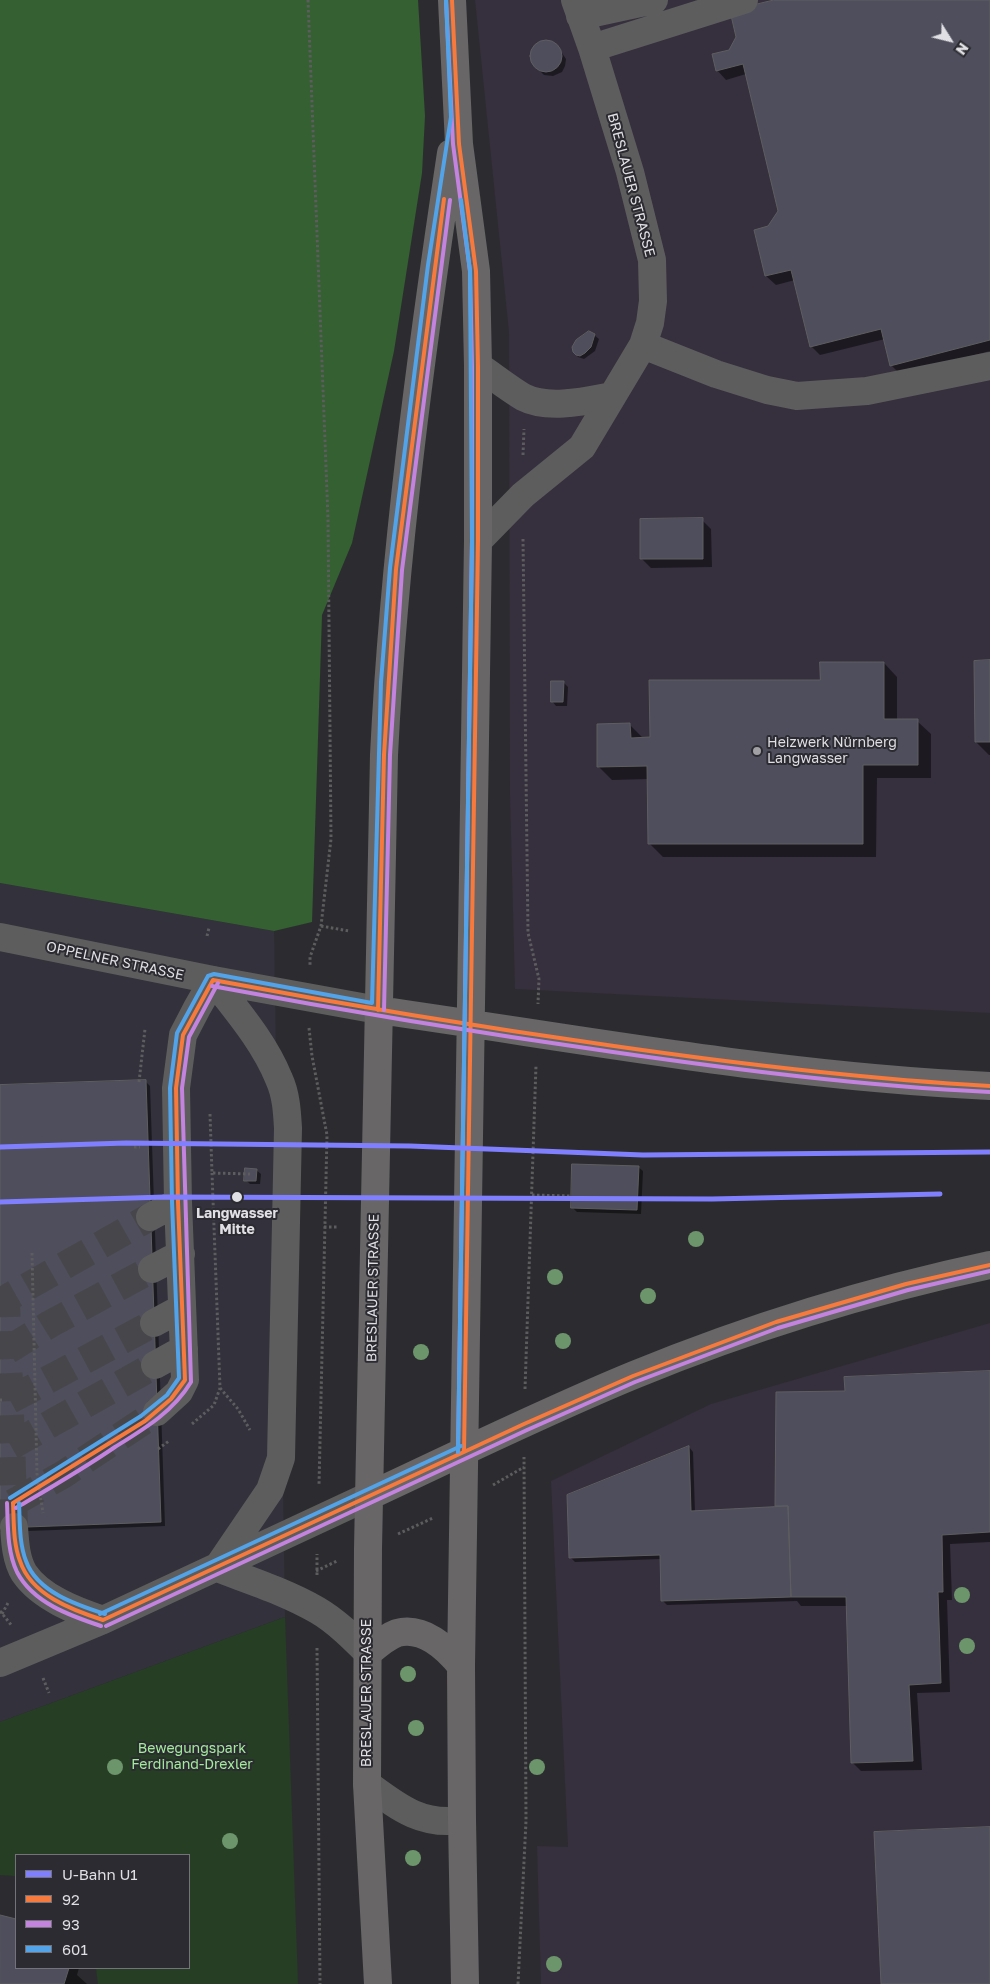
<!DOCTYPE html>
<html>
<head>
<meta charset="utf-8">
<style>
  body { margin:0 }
  #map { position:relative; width:990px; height:1984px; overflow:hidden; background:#2c2c30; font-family:"Golos Text",sans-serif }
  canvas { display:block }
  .legend { position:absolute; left:15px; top:1854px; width:175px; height:115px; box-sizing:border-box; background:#2b2b31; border:1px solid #737379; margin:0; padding:6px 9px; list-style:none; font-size:15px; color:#dfdfe4 }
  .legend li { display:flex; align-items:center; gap:10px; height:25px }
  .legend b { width:25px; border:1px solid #737379 }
  .north { position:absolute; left:925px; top:15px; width:50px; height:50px; -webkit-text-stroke:4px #2b2b31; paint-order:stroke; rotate:126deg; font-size:14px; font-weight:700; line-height:20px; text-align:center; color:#dfdfe4 }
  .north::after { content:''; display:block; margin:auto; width:18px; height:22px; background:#dfdfe4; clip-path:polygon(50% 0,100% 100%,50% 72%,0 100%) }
</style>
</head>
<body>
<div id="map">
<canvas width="990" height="1984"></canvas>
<ul class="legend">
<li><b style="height:6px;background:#8080ff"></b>U-Bahn U1</li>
<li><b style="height:6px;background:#f6793e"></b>92</li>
<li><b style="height:6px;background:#c483df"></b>93</li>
<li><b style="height:6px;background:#53a3e8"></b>601</li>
</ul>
<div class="north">N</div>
</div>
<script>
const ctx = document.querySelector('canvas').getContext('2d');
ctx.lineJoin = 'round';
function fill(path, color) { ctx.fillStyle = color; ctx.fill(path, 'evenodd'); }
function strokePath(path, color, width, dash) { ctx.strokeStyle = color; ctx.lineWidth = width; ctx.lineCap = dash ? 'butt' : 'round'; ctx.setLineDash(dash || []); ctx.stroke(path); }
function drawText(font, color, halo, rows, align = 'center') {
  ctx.font = font + ' "Golos Text",sans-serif'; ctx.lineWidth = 4; ctx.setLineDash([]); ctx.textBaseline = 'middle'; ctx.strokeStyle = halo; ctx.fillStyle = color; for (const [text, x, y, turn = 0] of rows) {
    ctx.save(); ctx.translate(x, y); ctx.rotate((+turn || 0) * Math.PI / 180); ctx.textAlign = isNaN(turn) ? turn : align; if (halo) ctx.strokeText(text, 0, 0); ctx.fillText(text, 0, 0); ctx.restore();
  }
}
fill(new Path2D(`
  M0,883L274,931L285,1617L0,1722Z`), '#32313c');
fill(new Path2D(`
  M475,0H990V1013L515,989L510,795L509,332Z
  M990,1323V1984H541L537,1846L568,1847L551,1481L711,1404Z`), '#362f3d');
fill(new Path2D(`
  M285,1617L298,1984H98L96,1968H189V1855H16V1876L0,1875V1722Z`), '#263e24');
fill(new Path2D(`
  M0,0H418L425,116L422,173L394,351L352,543L322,615L312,922L274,931L0,883Z`), '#346032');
fill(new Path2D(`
  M779,0H990V351L900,374L891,365L885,339L820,355L811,346L795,280L776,285L766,276L755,231L769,227L780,211L746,74L726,80L717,70L730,51Z
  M544,41L552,43L558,47L566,59L565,66L562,72L553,76L544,75L533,64L530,57L532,49L537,43Z
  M594,335L599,339L595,351L584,359L578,357L574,352Z
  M702,520L711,529L712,567L651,568L642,559Z
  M990,662V755H989L976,742Z
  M884,663L897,677V721H917L931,734V778H877L876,857H663L649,843V779L612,780L598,766L629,724L644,739H651Z
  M564,683L568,687L567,706H556L552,701Z
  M145,1081L150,1086L165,1526L0,1532V1087Z
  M638,1167L643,1171L641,1214L577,1212L572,1207Z
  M256,1170L261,1174L260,1184H250L246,1180Z
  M990,1372V1542L950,1544L952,1600H947L950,1692L917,1693L922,1770L861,1771L852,1762L847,1606H801L797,1601L667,1605L663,1601L661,1559L575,1562L571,1558L689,1447L693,1452L695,1512L778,1508L776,1506L846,1392Z
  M0,1916L16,1921V1968H79L77,1975L87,1984H0Z`), '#0007');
const building = new Path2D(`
  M774,0H990V340L890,366L881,329L810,347L791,270L765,276L754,230L768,226L778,211L743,64L716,71L712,54L729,50L736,37L730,11Z
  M530 56a16 16 0 1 1 32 0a16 16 0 1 1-32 0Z
  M589,331L595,334L591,347L585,353L580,356L576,355L573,352L572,347L576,340Z
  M703,518V559H640V519Z
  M990,660V742H975L974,661Z
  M820,662H884V719H918V765H863V844H648L647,766L597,767V724L630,723L631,738L650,737L649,680H820Z
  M551,681H564L563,702H551Z
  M146,1080L161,1522L0,1528V1085Z
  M572,1164L639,1166L637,1210L571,1208Z
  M245,1168L257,1169L256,1181H244Z
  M990,1371V1532L942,1535L943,1592H938L941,1683L909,1685L913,1761L851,1763L846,1597H791L788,1506H775L776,1392L845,1391L844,1377Z
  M689,1446L691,1511L788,1506L791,1597L661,1601L660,1555L569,1558L567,1495Z
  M990,1827V1984H881L874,1832Z
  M0,1915L16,1919V1968H69L64,1984H0Z`);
fill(building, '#4f4e5c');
strokePath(building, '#5e5e60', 1);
strokePath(new Path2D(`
  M8,1350L50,1324L152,1269
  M10,1400L154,1323
  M11,1446L155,1365
  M13,1503L64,1474L157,1412
  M14,1527L6,1302L9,1297L150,1217`), '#47474b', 28, [28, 14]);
strokePath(new Path2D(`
  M308,0L328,519L331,839L321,926L310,957V967
  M523,455L524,429
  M523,539L528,933L539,979L538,1004
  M321,926L349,931
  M207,936L209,928
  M309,1028L312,1056L327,1135L319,1485
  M139,1082L145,1029
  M210,1114L212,1173L250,1174
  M134,1147H140
  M532,1195L571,1196
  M324,1227H337
  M32,1253L37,1474L43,1513
  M220,1388L238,1409L250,1430
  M525,1389L536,1065
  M0,1400H2
  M192,1424L214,1405L220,1388L212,1173
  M158,1449L169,1441
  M493,1485L524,1467
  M398,1534L433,1518
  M316,1571L337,1561
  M317,1575V1554
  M0,1611L12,1626
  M2,1614L9,1601
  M317,1648L320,1984
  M43,1678L49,1693
  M518,1984L526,1821L524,1457`), '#5d5c5e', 3, [2.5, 2.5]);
strokePath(new Path2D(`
  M580,16L654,0
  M592,48L744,0
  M643,345L716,374L767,390L797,396L867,391L990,366
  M478,366C493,376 508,388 523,397C548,410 586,401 612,396
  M478,541L523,495L582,447L643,345L650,323L653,301L652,260L630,172L592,48L575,0
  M0,937L213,980L378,1010
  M213,980C237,1011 264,1042 279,1079C286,1094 287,1111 288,1128L281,1458L270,1490L217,1568
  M150,1217L178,1202
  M152,1269L181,1254
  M154,1323L182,1308
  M155,1365L184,1349
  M157,1412L179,1392L185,1380L178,1202L176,1088L183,1035L197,1008L213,980
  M14,1527C15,1542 16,1560 24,1573C41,1598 76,1611 103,1620
  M217,1568C251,1581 286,1592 317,1610C336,1621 353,1638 368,1653
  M0,1663L103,1620L369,1496
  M367,1784C398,1807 421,1826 462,1820`), '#5d5d5d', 28);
strokePath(new Path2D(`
  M452,0L459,144L476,271L478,366V541L461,1666L462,1820L465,1984
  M378,1010C582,1039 784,1077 990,1086
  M369,1496C457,1455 544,1412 634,1375C749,1328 868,1291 990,1265
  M368,1653C376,1646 386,1637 397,1633C423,1626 447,1648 461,1666
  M378,1984L367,1784L368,1548L384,755C394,553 421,352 451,153`), '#686666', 28);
strokePath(new Path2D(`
  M452,0L459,144L476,271L478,366V541L464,1452
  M213,980C346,1005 480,1027 614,1046C739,1064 864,1079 990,1086
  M378,1010L384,755L396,569L444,199
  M13,1503L145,1421L171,1399L185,1380L178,1202L176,1088L183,1035L213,980
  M13,1503C14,1522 13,1543 20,1561C31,1595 72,1610 103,1620
  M103,1620L524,1424L633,1376L776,1322L906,1284L990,1265`), '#f6793e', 4);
strokePath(new Path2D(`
  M446,0L453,144L470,271L472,366V541L458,1452
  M212,986C345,1011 479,1033 613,1052C738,1070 863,1086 990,1092
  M384,1010L390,755L402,570L450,200
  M7,1503C8,1526 7,1551 17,1572C33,1603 71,1616 101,1626
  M16,1508C50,1488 83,1469 115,1447C144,1429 173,1412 191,1382L182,1088L189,1037L218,983
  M106,1626L527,1430L635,1382L778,1328L908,1290L990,1271`), '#c483df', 4);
strokePath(new Path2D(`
  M458,1452L472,541L470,271L461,200
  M10,1498L141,1416L167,1395L179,1378L172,1202L170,1088L177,1033L208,976L214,974L372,1003L381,682L390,568L428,265L451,117L446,0
  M19,1503C20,1522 19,1543 26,1561C37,1592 77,1605 105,1614
  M100,1614L461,1446`), '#53a3e8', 4);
strokePath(new Path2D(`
  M0,1147L126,1143L410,1146L643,1155L990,1152
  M0,1202L165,1197L712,1199L940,1194`), '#8080ff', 5);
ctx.fillStyle = '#6d956b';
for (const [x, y] of [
  [696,1239],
  [555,1277],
  [648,1296],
  [563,1341],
  [421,1352],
  [962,1595],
  [967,1646],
  [408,1674],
  [416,1728],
  [115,1767],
  [537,1767],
  [230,1841],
  [413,1858],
  [554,1964]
]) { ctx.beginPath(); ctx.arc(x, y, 8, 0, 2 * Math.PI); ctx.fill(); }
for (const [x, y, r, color] of [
  [757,751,5,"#a0a0a5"],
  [237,1197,6,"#dfdfe4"]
]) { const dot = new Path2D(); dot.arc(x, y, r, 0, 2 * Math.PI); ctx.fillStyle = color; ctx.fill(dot); strokePath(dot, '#2b2b31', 2); }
drawText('14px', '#dfdfe4', '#2b2b31', [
  ["BRESLAUER STRASSE",631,185,75],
  ["OPPELNER STRASSE",115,961,12],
  ["BRESLAUER STRASSE",373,1288,-89],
  ["BRESLAUER STRASSE",367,1693,-90]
]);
drawText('14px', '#dfdfe4', '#2b2b31', [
  ["Heizwerk Nürnberg",767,743],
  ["Langwasser",767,759]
], 'left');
drawText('bold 14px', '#dfdfe4', '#2b2b31', [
  ["Langwasser",237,1214],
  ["Mitte",237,1230]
]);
drawText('14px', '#a2eb9b', '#2b2b31', [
  ["Bewegungspark",192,1749],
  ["Ferdinand-Drexler",192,1765]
]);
</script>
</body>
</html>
